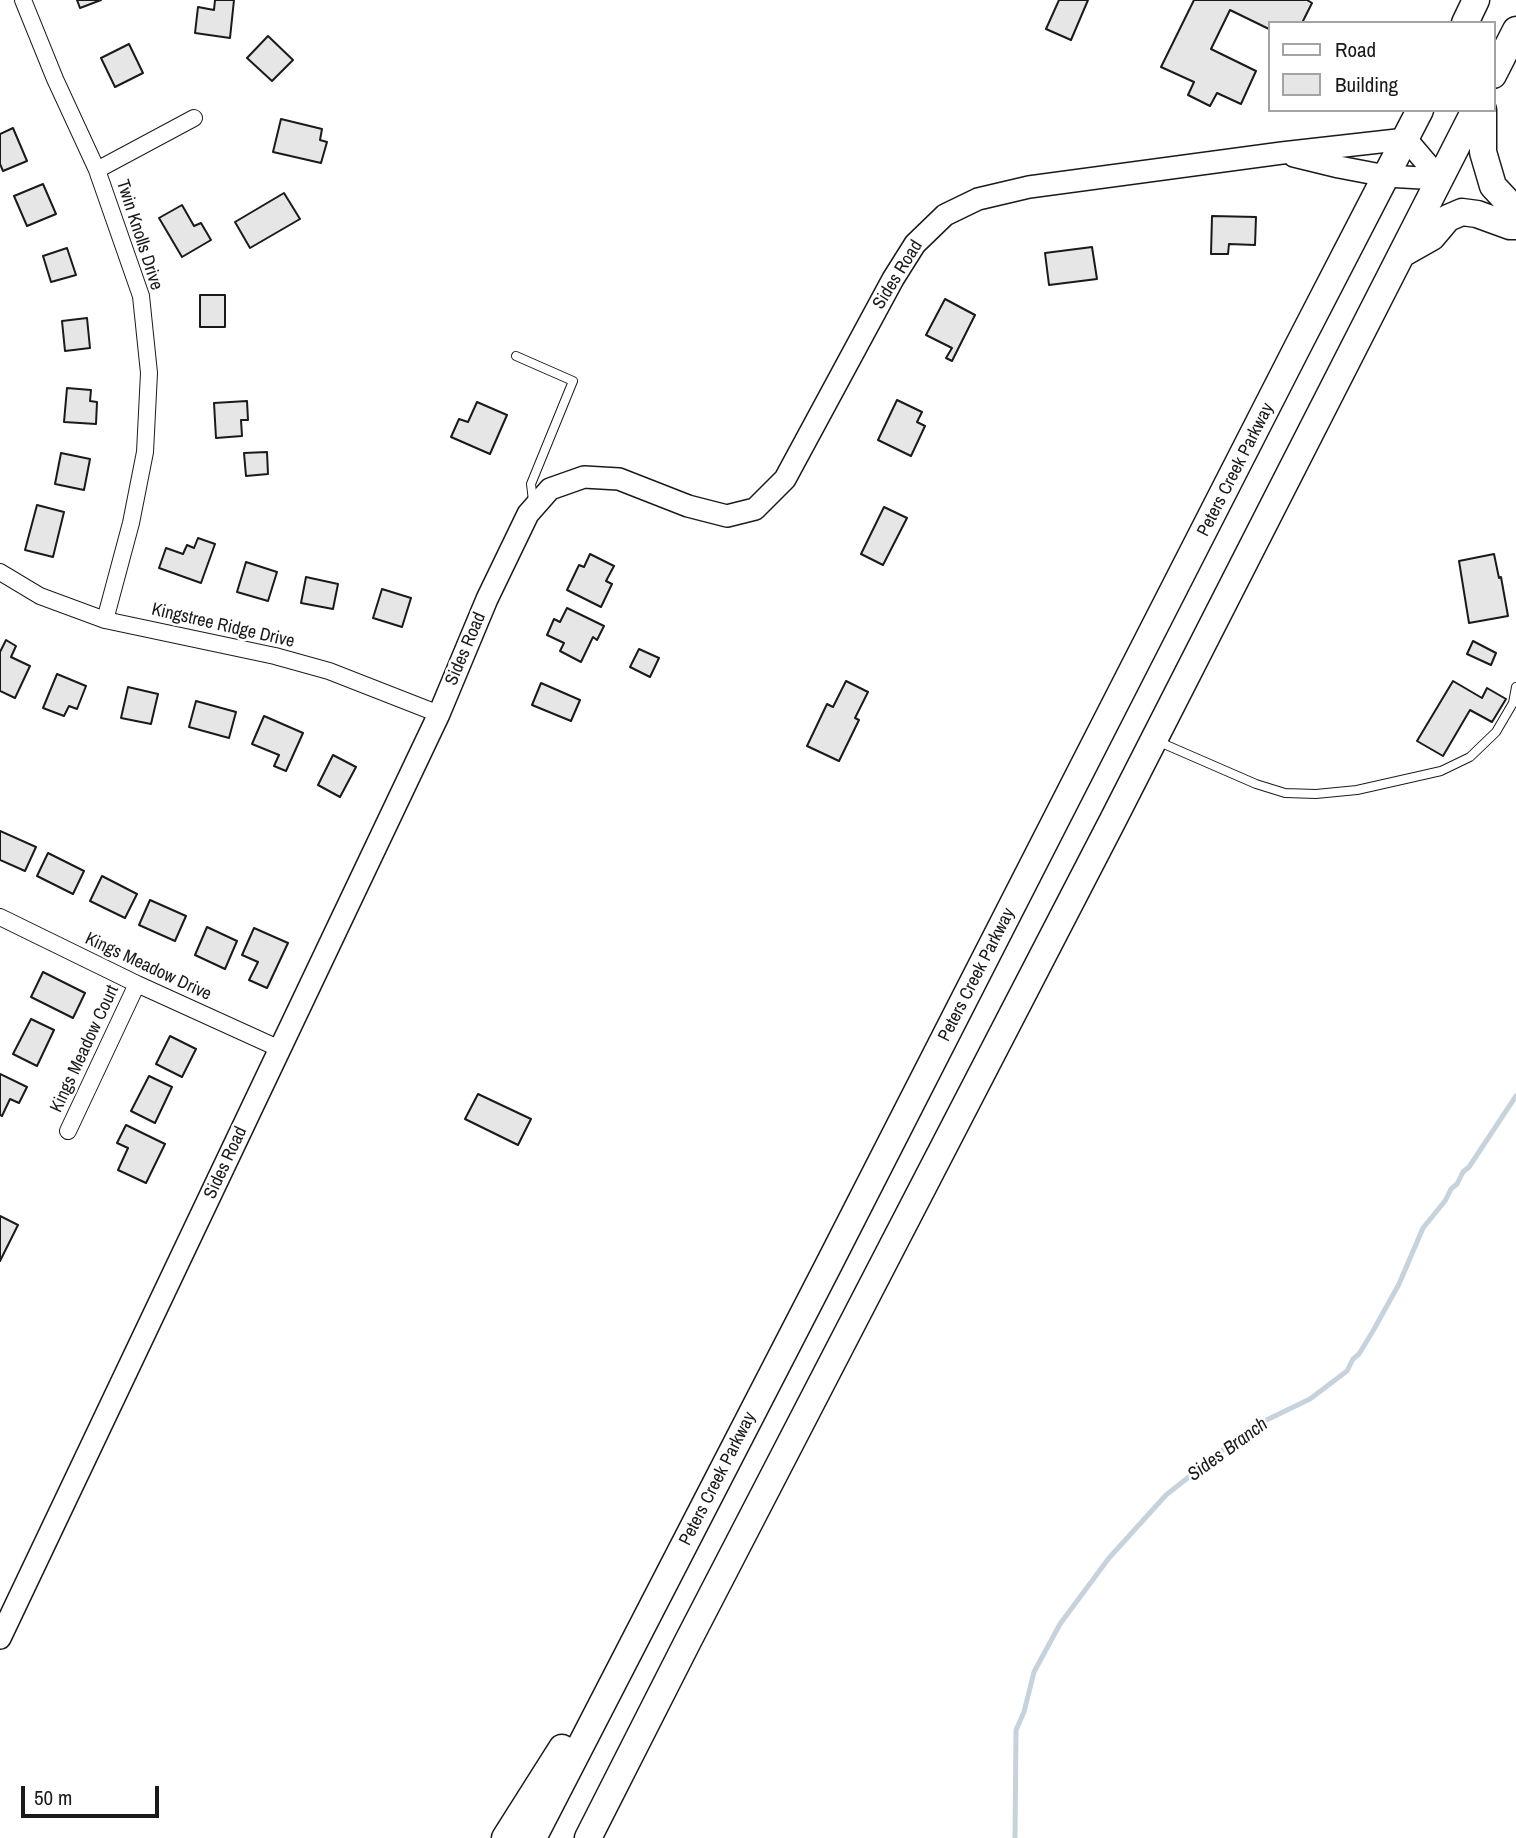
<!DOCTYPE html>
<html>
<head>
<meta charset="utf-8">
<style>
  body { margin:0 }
  #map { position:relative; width:1516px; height:1838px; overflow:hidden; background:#fff; font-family:"Archivo Narrow",sans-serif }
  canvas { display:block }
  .legend { position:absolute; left:1268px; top:21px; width:228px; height:91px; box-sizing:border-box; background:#fff; border:2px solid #a3a3a3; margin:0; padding:9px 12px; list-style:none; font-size:21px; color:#1a1a1a }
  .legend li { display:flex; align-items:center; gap:14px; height:35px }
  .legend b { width:35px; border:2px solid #a3a3a3 }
  .scale { position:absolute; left:21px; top:1786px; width:138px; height:32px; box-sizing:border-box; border:4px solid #1a1a1a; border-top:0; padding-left:9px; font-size:21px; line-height:24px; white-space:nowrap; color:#1a1a1a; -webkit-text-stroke:5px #fff; paint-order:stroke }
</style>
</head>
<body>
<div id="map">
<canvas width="1516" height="1838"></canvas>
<ul class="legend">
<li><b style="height:9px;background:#fff"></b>Road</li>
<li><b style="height:19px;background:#e6e6e6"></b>Building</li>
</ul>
<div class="scale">50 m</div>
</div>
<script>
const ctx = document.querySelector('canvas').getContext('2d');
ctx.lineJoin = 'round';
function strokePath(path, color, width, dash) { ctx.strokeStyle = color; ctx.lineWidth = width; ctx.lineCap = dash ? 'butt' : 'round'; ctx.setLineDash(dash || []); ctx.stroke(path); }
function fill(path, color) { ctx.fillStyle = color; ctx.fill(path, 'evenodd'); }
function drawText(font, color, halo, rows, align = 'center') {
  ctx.font = font + ' "Archivo Narrow",sans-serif'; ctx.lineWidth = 5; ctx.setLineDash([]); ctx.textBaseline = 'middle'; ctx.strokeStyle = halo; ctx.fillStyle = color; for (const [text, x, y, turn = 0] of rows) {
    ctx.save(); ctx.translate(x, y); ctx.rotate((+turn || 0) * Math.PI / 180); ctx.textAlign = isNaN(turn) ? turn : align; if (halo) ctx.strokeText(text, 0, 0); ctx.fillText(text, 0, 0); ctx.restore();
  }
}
strokePath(new Path2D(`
  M1015,1838L1016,1730L1024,1712L1034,1672L1060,1624L1109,1558L1166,1495L1252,1427L1310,1399L1347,1371L1353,1359L1359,1354L1373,1331L1399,1284L1423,1228L1445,1201L1451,1189L1457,1184L1463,1172L1469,1167L1516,1096`), '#c6d2dc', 5);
const building = new Path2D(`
  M77,0H101L80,8Z
  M215,0H234L230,38L195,33L198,7L214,10Z
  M1059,0H1088L1071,40L1046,29Z
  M1194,0H1307L1312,3L1302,23H1269V29L1230,10L1211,49L1256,71L1241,104L1217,93L1210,106L1188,95L1194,82L1161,67Z
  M268,36L293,60L272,81L247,58Z
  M129,44L143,73L115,87L101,58Z
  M281,119L322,129L320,140L327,142L321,163L273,152Z
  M13,128L27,161L3,171L0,164V134Z
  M43,184L56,214L27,226L14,196Z
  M284,193L300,219L250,248L235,222Z
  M182,205L194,226L201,223L211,240L182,257L159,218Z
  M1212,216L1256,217L1255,245L1229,244L1228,254H1211Z
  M1092,247L1097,279L1049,285L1045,253Z
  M67,248L76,275L51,282L43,256Z
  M200,295H225V327H200Z
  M945,299L975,315L952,361L946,358L952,348L926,335Z
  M87,318L90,348L65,351L62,321Z
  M67,388L91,390L90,401L97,402L96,424L64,422Z
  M897,400L922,412L917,422L925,426L911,456L878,440Z
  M247,401L248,420H241L242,436L216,438L214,403Z
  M477,402L507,415L490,454L451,437L459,419L468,422Z
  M267,452L268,474L246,476L244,453Z
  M61,453L90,459L84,490L55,484Z
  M37,505L64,512L53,557L25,550Z
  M884,507L907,518L883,565L861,554Z
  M198,538L215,544L201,583L159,568L166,548L183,554L187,545L194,548Z
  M590,554L614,566L606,581L612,584L601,607L567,590L579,565L584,567Z
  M1494,554L1499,578L1501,577L1508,616L1469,623L1459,561Z
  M246,562L277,572L268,601L237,592Z
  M306,577L338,584L333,609L301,603Z
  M382,589L411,598L402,627L373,618Z
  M567,608L604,626L597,640L593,637L581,662L560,651L564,643L547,635L554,619L560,622Z
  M6,640L16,646L11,657L30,666L15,698L0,691V652Z
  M1473,641L1496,653L1491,665L1467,654Z
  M639,649L659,658L650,677L630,667Z
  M57,674L86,686L77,709L69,706L64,716L43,708Z
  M846,681L868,692L855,718L859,720L839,761L807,746L827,704L833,707Z
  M1453,681L1482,698L1487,688L1506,699L1492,722L1470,710L1443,756L1417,741Z
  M541,683L580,700L571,721L532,705Z
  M128,687L158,694L151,724L121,718Z
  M196,701L236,712L229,738L189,727Z
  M264,716L303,733L286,771L274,766L279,755L252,744Z
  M333,755L356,767L340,797L318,785Z
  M0,831L36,847L25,871L0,860Z
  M48,853L84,871L73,894L37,876Z
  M102,876L137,894L125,918L90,901Z
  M150,900L186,916L175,941L139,925Z
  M207,927L237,941L225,969L195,955Z
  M254,928L288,943L267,988L249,980L258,962L242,955Z
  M43,972L85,993L73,1018L31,997Z
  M31,1019L54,1030L37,1066L13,1054Z
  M170,1036L196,1049L182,1077L156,1064Z
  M0,1074L27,1087L19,1103L10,1099L2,1116L0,1115Z
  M149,1076L172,1087L155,1123L131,1111Z
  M478,1094L531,1119L518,1145L465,1119Z
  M126,1125L165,1144L146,1183L118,1170L128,1148L117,1143Z
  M0,1216L18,1225L0,1261Z`);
fill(building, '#e6e6e6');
strokePath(building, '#1a1a1a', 2);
const service = new Path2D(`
  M516,356L573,381L531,484L533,501
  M1157,741L1256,784L1285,793L1316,794L1357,790L1441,771L1470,757L1496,732L1513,703L1516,687`);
const minor = new Path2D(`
  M23,0L55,79L97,170L141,296L149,373L145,452L131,523L105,620
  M97,170L194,118
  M0,572L40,596L105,620L275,656L329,671L439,714
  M0,917L137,984L280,1049
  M68,1131L137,984`);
const tertiary = new Path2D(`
  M1294,156L1339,167L1386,176L1440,179
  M0,1638L439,714L487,599L528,514L550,489L584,477L619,479L688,506L727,516L755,509L785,479L893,279L915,244L945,215L978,199L1029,187L1282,153L1406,139L1440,179`);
const primary = new Path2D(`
  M1465,23L1476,0
  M1493,75L1516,30
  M1483,110V152L1493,186L1516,211
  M1402,254L1432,237L1448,218L1462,212L1477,214L1510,226H1516
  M505,1838L562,1748
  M533,1838L828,1266L1297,348L1420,110
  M588,1838L688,1641L1113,820L1475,110`);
strokePath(service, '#1a1a1a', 10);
strokePath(minor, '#1a1a1a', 18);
strokePath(tertiary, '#1a1a1a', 24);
strokePath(primary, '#1a1a1a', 29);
strokePath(service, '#fff', 8);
strokePath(minor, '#fff', 16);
strokePath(tertiary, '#fff', 21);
strokePath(primary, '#fff', 26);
drawText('18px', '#1a1a1a', '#fff', [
  ["Twin Knolls Drive",139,235,72],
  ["Sides Road",898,275,-58],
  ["Peters Creek Parkway",1236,470,-63],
  ["Kingstree Ridge Drive",223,626,13],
  ["Sides Road",466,649,-67],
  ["Kings Meadow Drive",148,967,25],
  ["Peters Creek Parkway",977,975,-63],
  ["Kings Meadow Court",85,1049,-65],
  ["Sides Road",226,1163,-65],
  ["Peters Creek Parkway",718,1479,-63]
]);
drawText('italic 19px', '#1a1a1a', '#fff', [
  ["Sides Branch",1228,1450,-36]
]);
</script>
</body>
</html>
